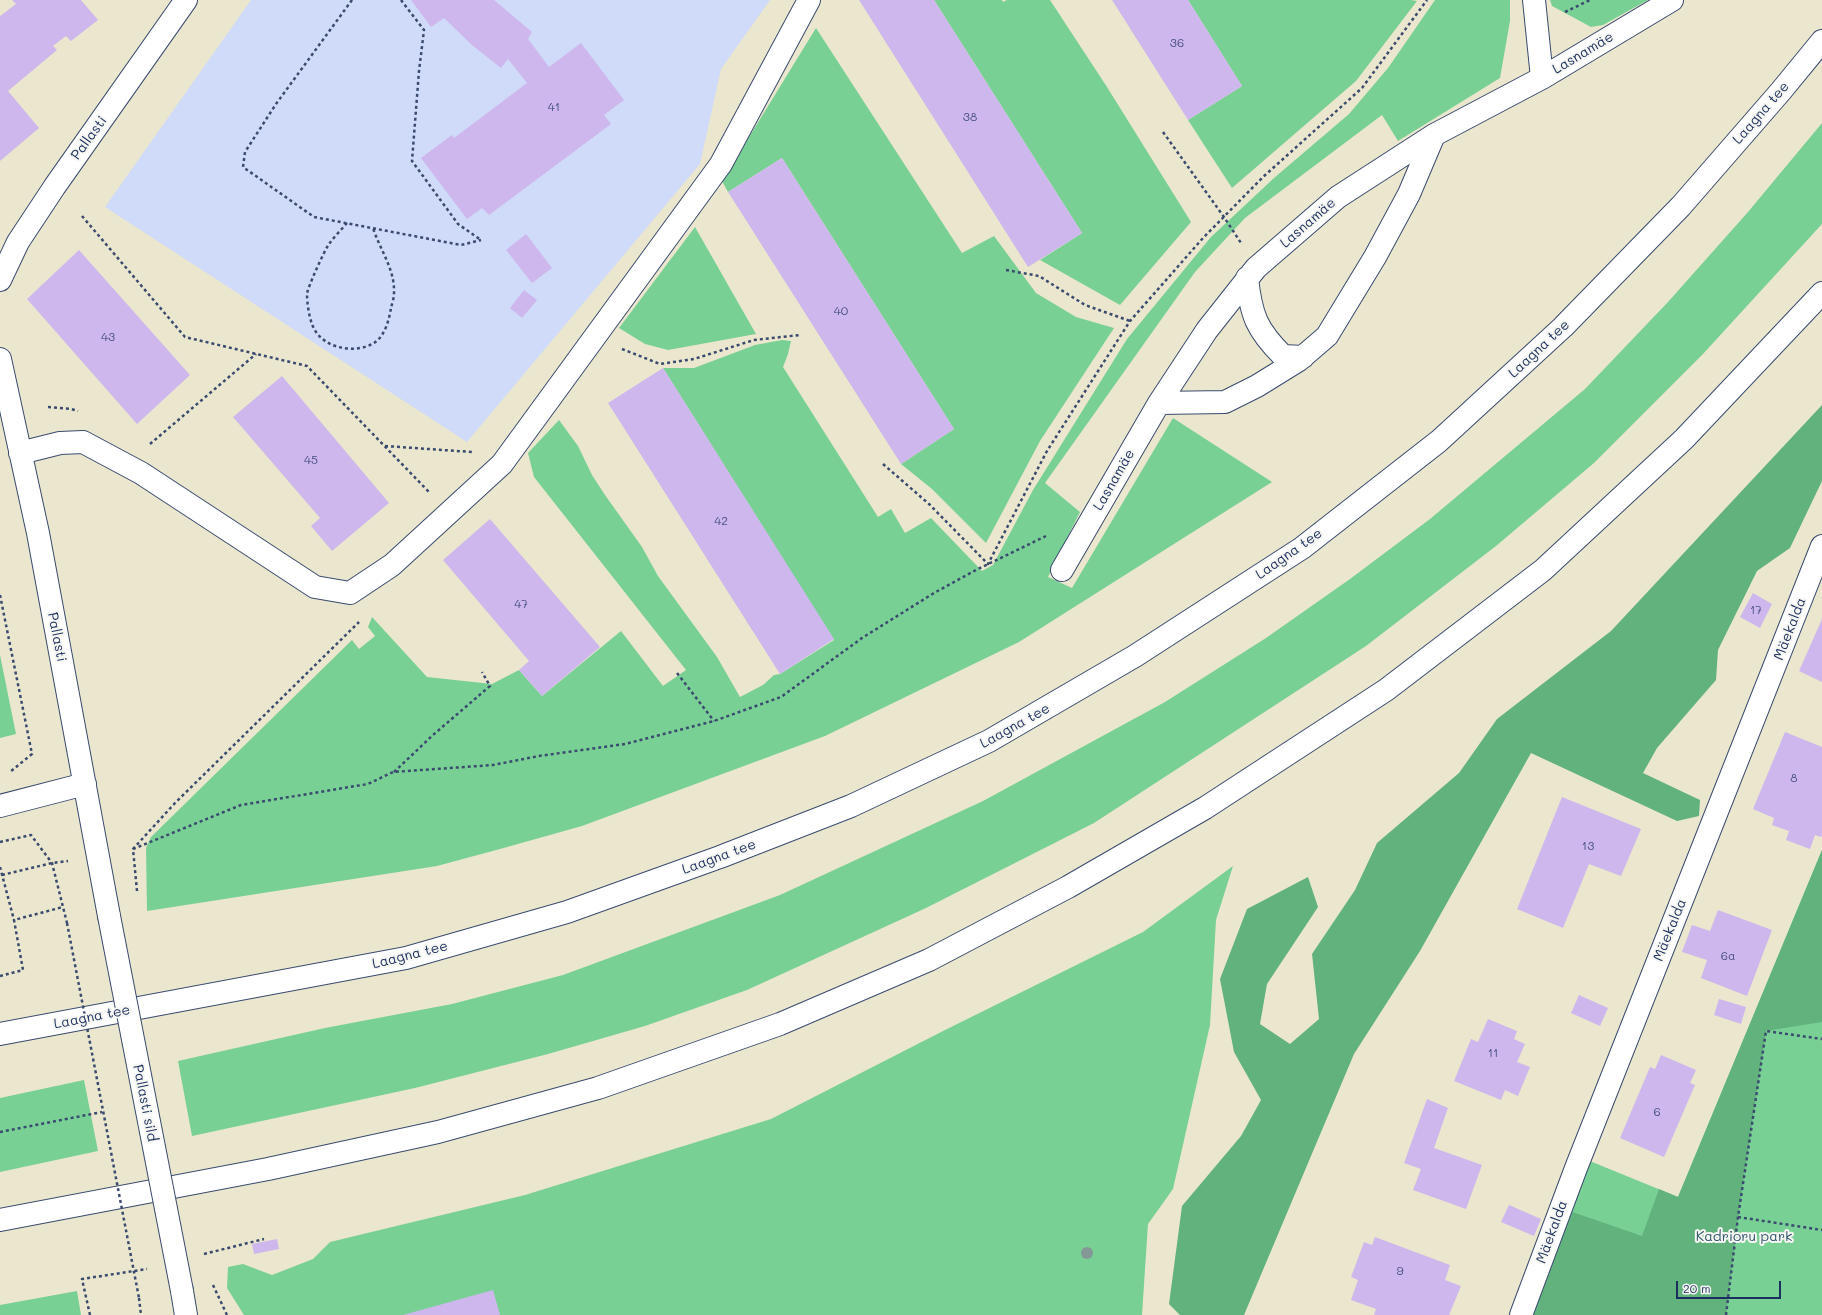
<!DOCTYPE html>
<html>
<head>
<meta charset="utf-8">
<style>
  body { margin:0 }
  #map { position:relative; width:1822px; height:1315px; overflow:hidden; background:#ebe7ce; font-family:Mali,sans-serif }
  canvas { display:block }
  .scale { position:absolute; left:1676px; top:1281px; width:105px; height:18px; box-sizing:border-box; border:2px solid #1b2f5e; border-top:0; padding-left:5px; font-size:12px; line-height:14px; white-space:nowrap; color:#1b2f5e; -webkit-text-stroke:3px #f6f6f2; paint-order:stroke }
</style>
</head>
<body>
<div id="map">
<canvas width="1822" height="1315"></canvas>
<div class="scale">20 m</div>
</div>
<script>
const ctx = document.querySelector('canvas').getContext('2d');
ctx.lineJoin = 'round';
function fill(path, color) { ctx.fillStyle = color; ctx.fill(path, 'evenodd'); }
function strokePath(path, color, width, dash) { ctx.strokeStyle = color; ctx.lineWidth = width; ctx.lineCap = dash ? 'butt' : 'round'; ctx.setLineDash(dash || []); ctx.stroke(path); }
function drawText(font, color, halo, rows, align = 'center') {
  ctx.font = font + ' Mali,sans-serif'; ctx.lineWidth = 4; ctx.setLineDash([]); ctx.textBaseline = 'middle'; ctx.strokeStyle = halo; ctx.fillStyle = color; for (const [text, x, y, turn = 0] of rows) {
    ctx.save(); ctx.translate(x, y); ctx.rotate((+turn || 0) * Math.PI / 180); ctx.textAlign = isNaN(turn) ? turn : align; if (halo) ctx.strokeText(text, 0, 0); ctx.fillText(text, 0, 0); ctx.restore();
  }
}
fill(new Path2D(`
  M251,0H770L721,69L700,164L467,442L105,207Z`), '#d0daf9');
fill(new Path2D(`
  M934,0H1002L1003,2L1007,0H1050L1107,87L1191,222L1120,305L1040,260L1082,233Z
  M1188,0H1411L1417,1L1356,81L1232,188L1188,120L1242,86Z
  M1435,0H1510V21L1500,78L1398,141L1382,115L1245,218L1195,272L1045,483L1080,512L1048,577L1072,588L1173,418L1272,482L1019,642L825,736L582,826L500,849L437,866L147,911L146,848L151,837L352,640L359,649L375,636L368,627L372,617L427,677L492,684L519,670L542,696L621,631L663,686L686,670L534,477L528,453L559,420L578,446L592,475L605,495L642,547L658,576L717,657L740,697L763,685L774,675L780,674L834,640L663,368H694L755,345L782,340L791,341L788,354L783,367L878,517L891,509L905,533L931,518L982,571L993,565L1033,490L1127,339L1211,237L1274,178L1349,114L1388,68Z
  M1550,0H1648L1603,25L1591,27L1552,6Z
  M816,28L962,253L994,236L1036,293L1076,317L1114,328L1040,441L986,543L932,489L901,464L954,429L782,158L728,192L722,181Z
  M1822,123V224L1703,354L1594,463L1496,546L1366,646L1094,823L926,908L747,990L645,1026L548,1054L415,1088L192,1136L178,1061L325,1028L452,1004L563,975L780,895L983,801L1165,702L1266,638L1350,579L1430,519L1585,389L1668,302L1748,212Z
  M695,227L756,334L668,350L645,344L619,328Z
  M0,655L16,734L0,738Z
  M1822,850V1315H1521L1580,1157L1678,1197Z
  M1233,866L1216,920L1210,1025L1173,1189L1148,1224L1142,1315H244L227,1288L228,1267L243,1264L272,1275L313,1259L330,1242L525,1195L771,1119L945,1030L1143,932Z
  M84,1080L98,1151L0,1172V1098Z
  M77,1291L81,1315H0V1305Z`), '#79d095');
fill(new Path2D(`
  M1822,405V481L1790,548L1757,571L1718,650L1716,680L1657,748L1643,773L1700,800L1699,816L1677,821L1531,753L1420,951L1354,1054L1244,1315H1180L1169,1304L1182,1206L1241,1136L1261,1100L1234,1052L1220,979L1247,909L1308,877L1318,907L1267,984L1260,1024L1290,1044L1319,1019L1312,954L1355,890L1377,843L1459,773L1497,719L1611,631Z
  M1822,850V1022L1766,1031L1738,1217L1726,1315H1521L1561,1208L1642,1236L1659,1189L1678,1197Z`), '#62b27e');
fill(new Path2D(`
  M12,0H81L98,20L71,41L66,36L53,46L57,50L8,91L39,128L0,161V16L16,4Z
  M411,0H494L532,32L528,39L549,67L581,43L624,100L604,115L611,124L489,215L482,208L467,219L421,158L452,135L454,138L527,83L508,59L501,68L472,45L444,18L431,27Z
  M859,0H934L1082,233L1028,267Z
  M1112,0H1188L1242,86L1188,120Z
  M782,158L954,429L901,464L728,192Z
  M526,234L552,268L532,283L506,250Z
  M79,250L190,375L137,424L27,299Z
  M524,290L537,300L522,318L510,308Z
  M663,368L834,639L780,674L608,403Z
  M282,376L389,503L332,551L311,526L320,518L233,417Z
  M490,519L600,647L542,696L519,670L529,661L443,560Z
  M1753,593L1772,604L1760,628L1740,617Z
  M1822,619V682L1799,671Z
  M1785,732L1822,747V834L1821,837L1815,835L1810,849L1786,840L1789,831L1772,825L1774,818L1753,809Z
  M1562,797L1641,829L1621,876L1589,864L1563,928L1517,909Z
  M1718,910L1772,930L1747,996L1701,978L1707,960L1682,952L1692,925L1710,931Z
  M1579,995L1608,1008L1600,1026L1571,1013Z
  M1719,999L1746,1007L1741,1024L1714,1015Z
  M1488,1019L1517,1031L1514,1039L1525,1044L1517,1062L1530,1067L1518,1096L1505,1090L1501,1100L1454,1081L1471,1039L1478,1042Z
  M1661,1055L1696,1070L1690,1083L1695,1085L1664,1157L1620,1138L1650,1067L1655,1069Z
  M1427,1099L1448,1108L1434,1148L1482,1165L1466,1209L1413,1190L1421,1169L1404,1163Z
  M1509,1205L1541,1219L1534,1236L1501,1222Z
  M1375,1237L1450,1265L1445,1280L1461,1286L1449,1315H1374L1376,1309L1351,1300L1358,1280L1351,1277L1364,1242L1372,1245Z
  M277,1239L279,1249L254,1254L252,1244Z
  M493,1290L500,1315H403Z`), '#ceb7ed');
const minor = new Path2D(`
  M1534,0L1542,78
  M1247,278C1251,316 1257,330 1283,356L1303,357
  M0,280L18,242L55,186L186,0
  M0,359L38,533L109,916
  M1159,403L1225,402L1257,386L1299,360L1327,336L1375,257L1409,194L1434,135
  M20,453L60,443L83,442L141,473L315,587L350,593L392,565L502,464L721,164L809,0
  M1062,570L1159,403L1207,330L1256,268L1338,197L1434,135L1542,78L1672,0
  M0,806L85,784
  M182,1291L186,1315
  M1521,1315L1576,1168L1822,546`);
const major = new Path2D(`
  M0,1034L406,958L567,912L720,857L851,806L989,741L1135,656L1302,548L1439,441L1563,327L1681,206L1781,91L1822,41
  M0,1220L268,1169L438,1132L598,1088L780,1024L929,960L1068,887L1205,808L1386,690L1543,570L1684,439L1822,293`);
strokePath(minor, '#3a4b6f', 24);
strokePath(major, '#3a4b6f', 24);
strokePath(new Path2D(`
  M352,0L276,104L245,152L243,167L314,217L461,245L481,240
  M401,0L424,30L419,71L412,161L458,224L481,240
  M1565,12L1590,0
  M1163,132L1224,217L1241,243
  M82,216L185,337L307,366L429,492
  M347,223C341,230 334,237 329,244C325,249 307,289 307,294C307,303 309,316 312,324C320,348 354,355 374,343C385,336 389,320 391,308C392,304 394,298 394,293C395,269 380,250 373,228
  M1006,270L1039,276L1085,305L1130,321
  M622,349L660,364L694,359L754,340L800,335
  M48,407L71,409L78,411
  M150,444L256,354
  M385,446L472,452
  M883,464L929,504L988,564L1047,451L1130,321L1203,238L1263,177L1362,88L1427,0
  M0,595L32,754L10,772
  M677,673L714,721
  M394,772L433,735L490,686L482,672
  M0,842L31,835L52,863L67,923
  M133,849L241,805L368,784L393,772L493,765L539,756L625,744L714,721L781,697L862,638L934,593L976,570L1046,536
  M0,867L14,920
  M2,875L52,863L68,861
  M137,891L133,849L175,803L359,622
  M0,976L23,970L14,920L63,907
  M0,1132L102,1112
  M1738,1217L1822,1230
  M204,1254L264,1239
  M213,1285L227,1315
  M139,1298L141,1315
  M90,1315L82,1279L147,1269
  M1726,1315L1738,1217L1766,1031L1822,1039`), '#3a4b6f', 2.5, [3, 3]);
strokePath(minor, '#fff', 22);
strokePath(major, '#fff', 22);
const minorBridge = new Path2D(`
  M109,916L182,1291`);
strokePath(minorBridge, '#3a4b6f', 24, []);
strokePath(new Path2D(`
  M67,923L139,1298`), '#3a4b6f', 2.5, [3, 3]);
strokePath(minorBridge, '#fff', 22);
ctx.fillStyle = '#859898';
for (const [x, y] of [
  [1087,1253]
]) { ctx.beginPath(); ctx.arc(x, y, 6, 0, 2 * Math.PI); ctx.fill(); }
drawText('12px', '#485182', null, [
  ["36",1177,43],
  ["41",554,107],
  ["38",970,117],
  ["40",841,311],
  ["43",108,337],
  ["45",311,460],
  ["42",721,521],
  ["47",521,604],
  ["17",1756,610],
  ["8",1794,778],
  ["13",1588,846],
  ["6a",1728,956],
  ["11",1493,1053],
  ["6",1657,1112],
  ["9",1400,1271]
]);
drawText('14px', '#1b2f5e', '#f6f6f2', [
  ["Lasnamäe",1583,53,-31],
  ["Laagna tee",1761,113,-49],
  ["Pallasti",89,138,-54],
  ["Lasnamäe",1308,223,-41],
  ["Laagna tee",1539,349,-43],
  ["Lasnamäe",1114,480,-60],
  ["Laagna tee",1289,554,-35],
  ["Mäekalda",1790,629,-69],
  ["Pallasti",57,637,79],
  ["Laagna tee",1015,726,-29],
  ["Laagna tee",719,857,-20],
  ["Mäekalda",1670,930,-68],
  ["Laagna tee",410,955,-14],
  ["Laagna tee",92,1017,-11],
  ["Pallasti sild",145,1103,79],
  ["Mäekalda",1552,1232,-70]
]);
drawText('14px', '#32576c', '#f6f6f2', [
  ["Kadrioru park",1744,1237]
]);
</script>
</body>
</html>
